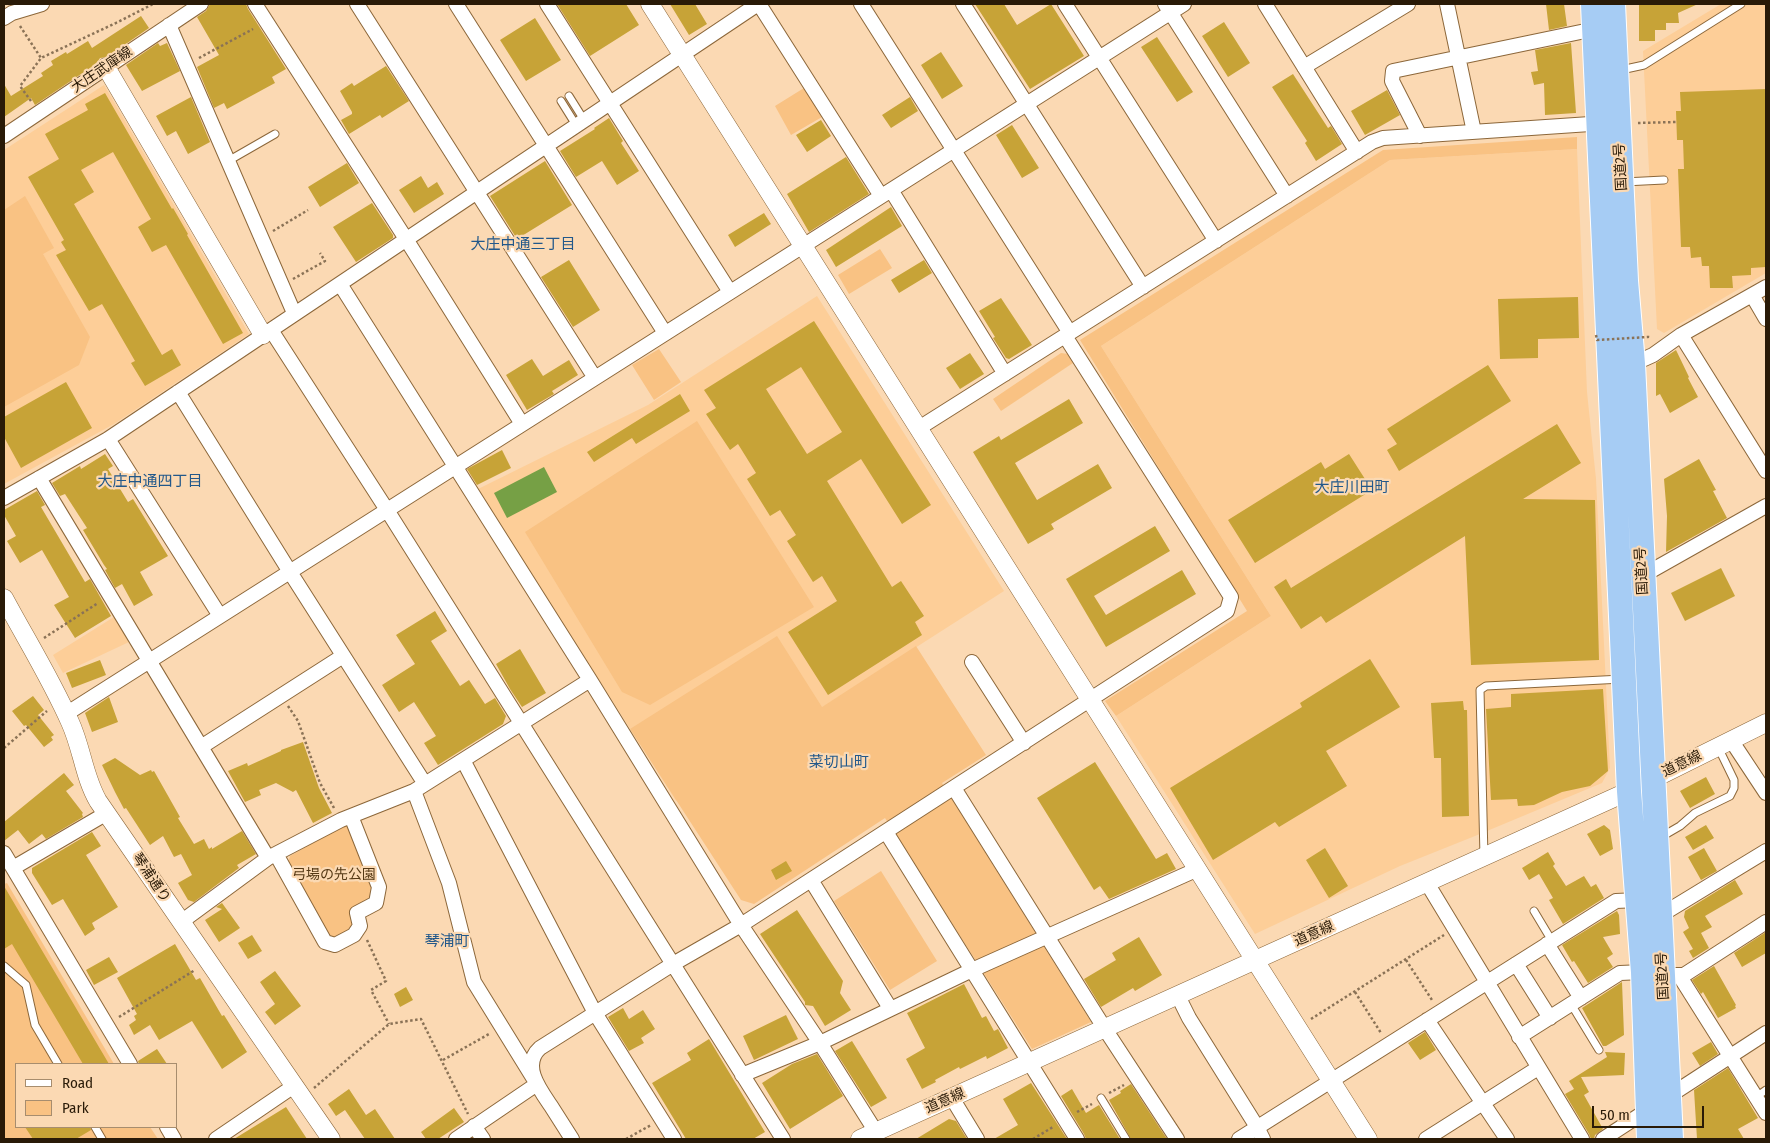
<!DOCTYPE html>
<html>
<head>
<meta charset="utf-8">
<style>
  body { margin:0 }
  #map { position:relative; width:1770px; height:1143px; overflow:hidden; background:#fbd9b3; font-family:"Fira Sans Condensed",sans-serif }
  canvas { display:block }
  .frame { position:absolute; inset:0; border:5px solid #291a07; pointer-events:none }
  .legend { position:absolute; left:15px; top:1063px; width:162px; height:65px; box-sizing:border-box; background:#fbd9b3; border:1px solid #a78d6e; margin:0; padding:6px 9px; list-style:none; font-size:15px; color:#291a07 }
  .legend li { display:flex; align-items:center; gap:10px; height:25px }
  .legend b { width:25px; border:1px solid #a78d6e }
  .scale { position:absolute; left:1592px; top:1106px; width:112px; height:22px; box-sizing:border-box; border:2px solid #291a07; border-top:0; padding-left:6px; font-size:15px; line-height:18px; white-space:nowrap; color:#291a07; -webkit-text-stroke:4px #fbd9b3; paint-order:stroke }
</style>
</head>
<body>
<div id="map">
<canvas width="1770" height="1143"></canvas>
<div class="frame"></div>
<ul class="legend">
<li><b style="height:6px;background:#fff"></b>Road</li>
<li><b style="height:14px;background:#f9c283"></b>Park</li>
</ul>
<div class="scale">50 m</div>
</div>
<script>
const ctx = document.querySelector('canvas').getContext('2d');
ctx.lineJoin = 'round';
function fill(path, color) { ctx.fillStyle = color; ctx.fill(path, 'evenodd'); }
function strokePath(path, color, width, dash) { ctx.strokeStyle = color; ctx.lineWidth = width; ctx.lineCap = dash ? 'butt' : 'round'; ctx.setLineDash(dash || []); ctx.stroke(path); }
function drawText(font, color, halo, rows, align = 'center') {
  ctx.font = font + ' "Fira Sans Condensed","Noto Sans JP",sans-serif'; ctx.lineWidth = 4.5; ctx.setLineDash([]); ctx.textBaseline = 'middle'; ctx.strokeStyle = halo; ctx.fillStyle = color; for (const [text, x, y, turn = 0] of rows) {
    ctx.save(); ctx.translate(x, y); ctx.rotate((+turn || 0) * Math.PI / 180); ctx.textAlign = isNaN(turn) ? turn : align; if (halo) ctx.strokeText(text, 0, 0); ctx.fillText(text, 0, 0); ctx.restore();
  }
}
fill(new Path2D(`
  M1721,4H1766V273L1664,333L1657,329L1643,51Z
  M104,85L249,334L114,424L4,484V150Z
  M1577,149L1587,392L1596,479L1610,768L1602,783L1475,836L1400,866L1255,934L1116,716L1271,616L1101,346L1390,160Z
  M817,296L1004,591L676,801L478,489L648,405Z
  M114,617L129,642L63,673L53,655Z`), '#fdce98');
fill(new Path2D(`
  M804,88L822,117L791,135L775,106Z
  M1577,137V149L1390,160L1101,346L1271,616L1116,716L1105,701L1247,611L1080,340L1383,150Z
  M25,196L54,248L43,254L90,337L79,365L4,407V210Z
  M880,249L892,268L849,294L838,275Z
  M659,349L681,382L654,400L632,365Z
  M1061,353L1068,354L1073,363L1001,411L993,399Z
  M697,421L814,607L650,705L622,692L525,532Z
  M777,636L822,707L916,646L986,755L942,783L1091,1022L1032,1049L885,818L754,904L741,900L630,729Z
  M347,824L376,887L353,931L338,939L329,936L287,865L290,856Z
  M881,871L937,961L890,990L834,901Z
  M7,883L114,1064H16V1127H150L158,1139H4V884Z`), '#f9c283');
fill(new Path2D(`
  M544,467L557,492L507,518L494,493Z`), '#76a045');
fill(new Path2D(`
  M210,4H246L248,9L286,69L272,77L275,83L227,109L224,103L214,108L197,67L219,55L197,17L206,11Z
  M557,4H626L639,25L590,56Z
  M670,4H695L707,24L689,35Z
  M975,4H1004L1017,25L1051,4L1084,56L1030,89Z
  M1546,4H1564L1567,26L1549,30Z
  M1639,4H1698L1678,13L1679,23H1666V30H1655V41H1639Z
  M141,16L149,28L107,57L100,58L96,64L35,105L31,98L4,117V84L11,96L43,76L41,73L53,65L51,61L66,52L67,54L88,41L92,48Z
  M535,18L561,60L526,81L500,40Z
  M1224,22L1250,63L1228,77L1202,36Z
  M1157,37L1193,92L1177,102L1141,47Z
  M158,43L160,46L167,43L180,71L142,91L126,65Z
  M1571,43L1576,113L1545,115L1544,83L1534,85L1531,72L1538,71L1535,50Z
  M941,52L963,86L942,99L921,65Z
  M386,66L409,101L382,118L380,115L349,134L341,120L352,114V112L340,91L352,83L354,86Z
  M1293,74L1328,128L1331,126L1342,144L1316,161L1305,143L1307,141L1272,87Z
  M1766,89V267L1751,268V275L1732,276L1733,288H1710L1709,266H1702L1701,257L1691,258L1690,247H1681L1678,169H1684L1683,140H1677L1676,111H1681L1680,92Z
  M1387,90L1400,115L1365,135L1351,111Z
  M105,93L172,209L173,208L188,234L187,235L243,333L223,344L166,245L152,252L138,227L151,219L113,152L81,170L94,192L74,204L162,355L172,349L181,365L145,386L131,363L135,361L102,304L89,311L56,255L66,250L61,242L64,240L28,177L59,159L45,134L88,110L85,104Z
  M191,97L210,142L188,154L176,131L167,136L156,116Z
  M910,97L918,111L891,128L882,115Z
  M609,118L623,141L621,143L639,171L617,185L602,161L576,177L560,151L595,129L594,128Z
  M821,120L831,136L807,152L796,135Z
  M1012,125L1039,168L1022,178L996,135Z
  M846,157L869,194L809,232L787,194Z
  M545,161L572,205L517,239L490,196Z
  M347,163L359,183L320,207L308,187Z
  M421,176L428,188L437,182L444,194L414,213L399,190Z
  M372,203L393,235V238L356,262L333,227Z
  M891,207L902,226L836,267L826,250Z
  M764,213L771,224L735,247L728,235Z
  M569,260L600,310L573,327L541,277Z
  M924,260L932,273L899,293L891,280Z
  M1578,297L1579,338L1538,339V358L1500,359L1498,299Z
  M1001,298L1032,345L1009,359L1006,358L993,338L995,337L979,311Z
  M814,321L931,505L902,524L861,459L827,481L892,587L901,581L924,616L915,622L922,635L828,695L788,632L837,601L822,576L813,582L787,541L796,535L780,510L770,516L747,479L756,473L738,444L730,450L706,414L716,408L704,390ZM801,367L842,432L807,454L766,389Z
  M1676,350L1689,377L1688,378L1698,397L1670,413L1660,394L1656,396V363Z
  M970,353L984,374L960,389L946,368Z
  M532,359L543,376L569,360L578,375L552,391L554,394L527,410L506,375Z
  M1488,365L1511,401L1399,471L1387,450L1397,444L1387,429Z
  M66,382L92,428L21,468L4,437V417Z
  M680,394L690,411L636,444L632,438L594,462L587,452Z
  M1069,399L1083,423L1015,463L1037,500L1098,464L1112,488L1051,524L1054,529L1028,544L973,452L999,436L1001,440Z
  M1557,424L1581,463L1523,499L1595,500L1599,660L1471,665L1465,536L1326,623L1321,616L1301,629L1274,587L1286,579L1291,588Z
  M502,450L511,468L477,485L467,469Z
  M105,454L113,466L108,469L128,502L133,499L168,556L140,572L153,595L134,606L122,584L115,588L105,570L107,569L104,565L83,530L87,528L65,494L60,496L52,483L80,466L81,469Z
  M1349,454L1372,490L1255,563L1228,520L1321,462L1325,469Z
  M1699,459L1716,490L1713,491L1727,518L1666,552L1667,516L1664,479Z
  M37,491L45,505L41,507L85,582L90,579L111,616L75,638L54,605L69,597L42,550L20,563L7,541L16,536L4,515V510Z
  M1155,526L1170,551L1094,596L1106,615L1182,570L1196,594L1106,647L1066,579Z
  M1721,568L1735,596L1685,621L1671,593Z
  M435,611L447,631L431,641L460,686L469,680L485,704L495,698L506,716L503,724L438,765L424,743L436,736L414,702L399,712L382,685L415,664L396,635Z
  M520,649L546,693L522,707L510,689L496,664Z
  M1370,659L1400,707L1326,751L1347,786L1279,827L1275,822L1213,860L1170,788L1302,707L1300,703Z
  M100,660L106,675L72,688L66,673Z
  M1603,689L1608,771L1590,786L1562,792L1534,805L1518,806L1517,799L1491,800L1486,709L1511,707V694Z
  M33,696L44,710L38,715L54,735L51,737L53,740L44,747L26,725L24,726L12,711Z
  M109,697L118,722L92,732L85,713Z
  M1463,701L1464,710H1467L1469,816L1442,817L1441,758H1434L1431,703Z
  M303,742L319,788L332,813L313,823L296,790L293,792L276,783L259,790L261,795L245,802L228,771L247,763L248,766L281,751V750Z
  M115,758L140,775L151,770L152,772L154,771L180,817L178,818L194,844L204,839L209,849L212,847V849L242,831L256,854L237,865L239,868L194,902L188,900L178,883L192,875L181,854L174,857L163,836L150,845L126,808L124,809L115,792L102,765Z
  M1095,762L1156,859L1167,853L1176,869L1109,899L1100,886L1094,890L1037,798Z
  M64,773L74,785L66,791L83,813L82,814L83,817L46,839L42,834L29,844L18,830L4,841V822Z
  M1706,777L1715,794L1690,808L1680,791Z
  M1604,825L1610,830L1613,849L1600,856L1587,834Z
  M1706,825L1714,838L1693,850L1685,837Z
  M92,832L101,846L86,855L118,907L92,923L95,929L85,936L63,899L52,905L32,873V868Z
  M1325,848L1348,886L1329,898L1306,860Z
  M1704,848L1717,871L1701,880L1688,857Z
  M1548,852L1555,864L1553,866L1566,886L1584,876L1591,887L1596,884L1604,898L1563,924L1549,900L1553,898L1539,874L1529,880L1522,868Z
  M786,861L792,871L776,880L771,870Z
  M1735,880L1743,894L1705,916L1712,927L1701,933L1709,948L1693,958L1689,951L1693,949L1683,932L1689,928L1684,917L1685,911Z
  M4,886L109,1064H83L12,944L4,949Z
  M222,903L240,928L219,942L205,920L222,909L216,907Z
  M797,910L843,981L840,993L851,1010L825,1026L813,1006L805,1005V1002L760,934Z
  M1617,911L1619,915L1620,934L1603,937L1613,954L1607,958L1613,967L1588,983L1574,961L1572,962L1562,945Z
  M1766,932V953L1742,967L1734,953Z
  M252,935L262,951L248,959L238,943Z
  M1139,937L1162,975L1135,991L1133,988L1101,1007L1084,979L1116,960L1112,953Z
  M175,944L196,980L200,978L222,1016L224,1015L247,1052L222,1069L192,1021L159,1040L150,1025L134,1035L129,1025L136,1020L134,1016L137,1014L117,978Z
  M109,957L118,972L94,985L86,970Z
  M1714,966L1736,1005L1735,1006L1736,1008L1718,1018L1703,992L1701,994L1692,980Z
  M275,971L301,1006L275,1025L265,1012L275,1004L260,982Z
  M1622,982L1624,1035L1606,1046H1603L1582,1008Z
  M964,984L982,1018L986,1016L994,1031L998,1029L1008,1048L987,1059L986,1056L960,1069L959,1067L935,1080L936,1082L922,1089L906,1059L925,1048L907,1013Z
  M406,987L413,1000L400,1007L394,994Z
  M623,1008L629,1019L643,1010L655,1029L641,1038L644,1043L629,1051L608,1017Z
  M786,1015L798,1039L754,1060L743,1036Z
  M1425,1032L1436,1050L1420,1060L1408,1043Z
  M709,1039L765,1132L753,1139H686L652,1083L691,1060L687,1053Z
  M852,1041L887,1098L871,1107L835,1051Z
  M1711,1042L1718,1054L1700,1066L1692,1053Z
  M157,1049L167,1064H139L138,1061Z
  M1605,1052L1625,1053L1624,1075L1581,1077L1589,1092L1584,1095L1603,1129L1595,1135L1594,1139H1591L1589,1134L1565,1094L1574,1089L1569,1081L1607,1057Z
  M817,1054L843,1096L790,1129L762,1083L792,1064Z
  M1728,1068L1758,1118L1738,1129L1744,1139H1697L1694,1090Z
  M1031,1083L1067,1139H994L1018,1125L1003,1099Z
  M1131,1084L1167,1139H1131L1109,1100L1121,1093L1120,1091Z
  M349,1089L366,1115L375,1109L395,1139H365L345,1110L336,1116L328,1104Z
  M1072,1089L1086,1113L1099,1105L1120,1139H1086L1084,1134L1061,1096Z
  M286,1107L307,1139H234Z
  M454,1108L464,1122L438,1139H426L421,1132Z
  M949,1119L956,1121L967,1139H916Z
  M25,1127H90L91,1130L76,1139H33Z`), '#c7a337');
const service = new Path2D(`
  M1621,70L1644,65L1741,4
  M569,96L584,120
  M561,101L576,125
  M228,161L275,134
  M1624,182L1664,180
  M1661,837L1680,826L1695,813L1730,796L1734,788V780L1718,747
  M1484,857L1480,690L1486,686L1622,679
  M1534,911L1552,941
  M4,966L26,985L35,1025L58,1064
  M1571,1004L1599,1050
  M1756,1097L1766,1090
  M1101,1098L1126,1139
  M95,1127L102,1139`);
const minor = new Path2D(`
  M255,4L406,239L522,424
  M357,4L595,378
  M456,4L665,333
  M547,4L730,292
  M759,4L881,196
  M861,4L1070,333
  M963,4L1143,287
  M1065,4L1216,241
  M1165,4L1287,196
  M1265,4L1357,152
  M1447,4L1474,132
  M4,18L12,13L42,4
  M169,25L294,313
  M1304,67L1408,4
  M4,136L201,4
  M1420,136L1392,81L1393,71L1595,29
  M891,190L1005,374
  M340,284L590,680L741,925L820,1043L742,1075
  M1752,295L1766,319
  M271,330L387,510L783,1139
  M1681,335L1766,471
  M1633,364L1653,355L1681,335L1766,287
  M178,392L290,572L425,784
  M919,428L1372,142L1383,138L1605,123
  M108,439L220,616
  M39,478L268,858
  M4,498L108,439L758,4
  M1642,576L1766,506
  M972,662L1024,743
  M66,714L1184,4
  M1731,740L1766,793
  M201,747L343,656
  M463,760L595,1013L674,1139
  M954,788L1105,1029L1177,1139
  M414,791L449,883L474,982L537,1084L456,1139
  M886,832L1077,1139
  M4,853L130,1064
  M276,854L325,942L335,945L354,935L360,926L357,913L376,903L379,887L351,816
  M13,868L107,813
  M811,880L890,1008
  M1427,883L1582,1139
  M1661,915L1766,851
  M181,922L268,858L341,820L414,791L590,680
  M1547,944L1581,998
  M1516,964L1550,1018
  M1663,975H1679L1766,1113
  M1679,975H1684L1766,922
  M1178,996L1189,1018L1257,1127L1263,1139
  M1427,1020L1507,1139
  M1519,1037L1620,973L1643,972
  M952,1098L977,1139
  M474,1126L483,1139
  M167,1127L174,1139
  M876,1132L820,1043L972,970L1198,869
  M216,1139L294,1086
  M572,1139C565,1128 558,1117 551,1106C540,1090 521,1065 540,1048L673,964L741,925L1227,611L1231,597L1065,336
  M1239,1139L1616,901L1638,900
  M1426,1139L1538,1068
  M1603,1139L1766,1033`);
const tertiary = new Path2D(`
  M650,4L1368,1139
  M106,67L263,335
  M4,598C26,639 51,679 70,722C82,748 84,777 98,801L331,1139
  M860,1139L1629,791L1766,723`);
const trunk = new Path2D(`
  M1593,4L1629,791L1643,972L1649,1139
  M1613,4L1626,281L1633,364L1671,1139`);
strokePath(service, '#8c673a', 9);
strokePath(minor, '#8c673a', 16);
strokePath(tertiary, '#8c673a', 19);
strokePath(trunk, '#fff', 26);
strokePath(new Path2D(`
  M20,26L41,58
  M199,58L253,29
  M31,101L20,86L41,58L118,22L153,4
  M1638,123L1676,122
  M273,231L308,210
  M293,279L325,261L320,253
  M44,638L98,603
  M288,706L298,721L320,783L334,808
  M4,748L47,711
  M367,940L386,981L371,990L389,1024
  M1406,960L1432,1000
  M1355,992L1381,1033
  M119,1017L195,970
  M1311,1019L1444,935
  M443,1060L489,1034
  M314,1088L389,1024L421,1019L468,1114
  M1109,1093L1124,1085
  M1077,1112L1092,1104
  M626,1139L651,1125
  M1033,1139L1053,1127`), '#8a7256', 2.5, [2.5, 2.5]);
strokePath(service, '#fff', 7);
strokePath(minor, '#fff', 14);
strokePath(tertiary, '#fff', 18);
strokePath(trunk, '#a6ccf4', 24);
strokePath(new Path2D(`
  M1596,335L1597,340L1648,337V335`), '#8a7256', 2.5, [2.5, 2.5]);
drawText('14px', '#291a07', '#fbd9b3', [
  ["大庄武庫線",102,70,-34],
  ["国道2号",1621,167,-93],
  ["国道2号",1642,571,-93],
  ["道意線",1682,764,-26],
  ["琴浦通り",151,878,56],
  ["道意線",1314,934,-24],
  ["国道2号",1663,976,-93],
  ["道意線",945,1101,-24]
]);
drawText('14px', '#543814', '#fbd9b3', [
  ["弓場の先公園",334,875]
]);
drawText('15px', '#22588a', '#fbd9b3', [
  ["大庄中通三丁目",523,245],
  ["大庄中通四丁目",150,482],
  ["大庄川田町",1352,488],
  ["菜切山町",839,763],
  ["琴浦町",447,942]
]);
</script>
</body>
</html>
